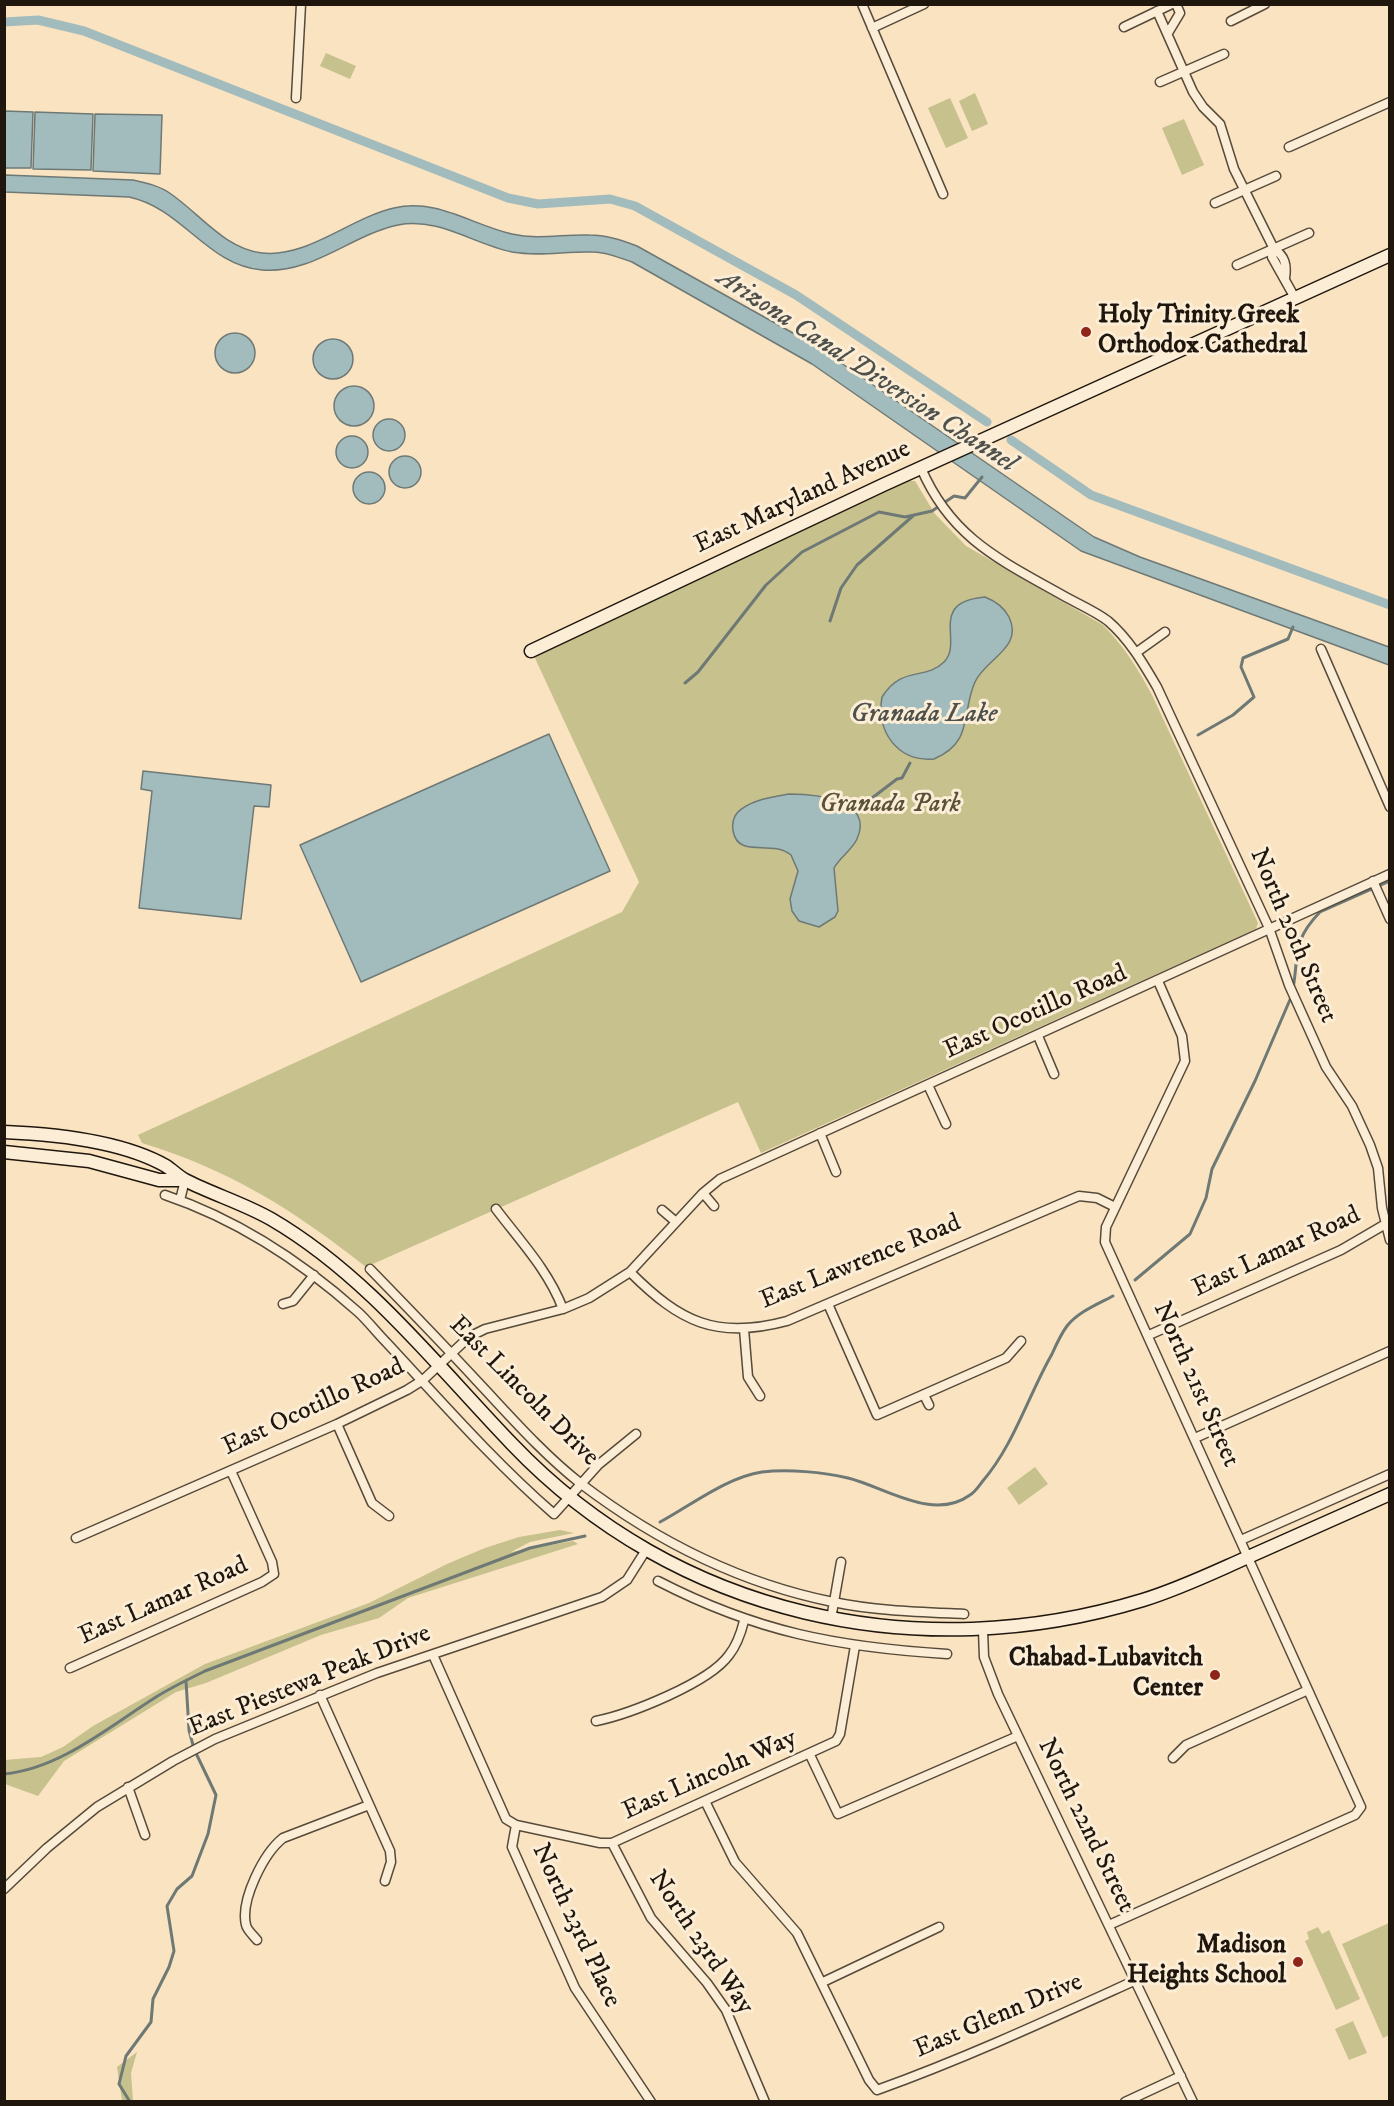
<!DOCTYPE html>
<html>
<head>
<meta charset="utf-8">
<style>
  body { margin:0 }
  #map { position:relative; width:1394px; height:2106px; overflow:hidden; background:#fae3c0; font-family:"IM FELL DW Pica",serif }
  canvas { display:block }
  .frame { position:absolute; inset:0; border:6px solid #1f170e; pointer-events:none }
</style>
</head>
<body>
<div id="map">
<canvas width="1394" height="2106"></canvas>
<div class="frame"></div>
</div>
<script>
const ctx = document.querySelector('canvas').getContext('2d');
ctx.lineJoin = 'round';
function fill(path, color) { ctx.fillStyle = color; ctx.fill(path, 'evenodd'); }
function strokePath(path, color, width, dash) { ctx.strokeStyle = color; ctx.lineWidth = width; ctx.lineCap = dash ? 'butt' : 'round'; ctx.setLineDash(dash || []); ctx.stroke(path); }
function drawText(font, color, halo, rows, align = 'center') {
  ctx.font = font + ' "IM FELL DW Pica",serif'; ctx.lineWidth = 6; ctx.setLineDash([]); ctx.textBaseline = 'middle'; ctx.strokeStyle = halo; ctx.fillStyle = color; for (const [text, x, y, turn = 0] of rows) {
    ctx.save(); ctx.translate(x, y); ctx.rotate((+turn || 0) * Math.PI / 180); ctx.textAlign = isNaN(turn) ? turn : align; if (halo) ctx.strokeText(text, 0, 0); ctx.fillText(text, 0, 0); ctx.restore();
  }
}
fill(new Path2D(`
  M326,53L356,66L350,79L320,66Z
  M975,93L988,124L972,131L959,101Z
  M950,98L968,138L946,148L928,108Z
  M1184,119L1204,165L1182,175L1162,128Z
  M909,481H915L935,514L966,546L1103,625C1124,646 1138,669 1152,695L1258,923L1256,929L761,1153L738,1102L366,1267C294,1210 230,1170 142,1143L138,1135L622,912L639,882L534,656Z
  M1035,1467L1048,1484L1019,1505L1007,1488Z
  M560,1530L574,1533L530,1542L511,1552L573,1541L578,1544L408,1598L379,1618L321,1635L206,1683L176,1692L64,1761L38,1796L5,1784V1760L41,1757L63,1747L93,1726L205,1664L369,1603L447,1564L485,1548L519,1537Z
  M1389,1923V2035L1383,2038L1342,1944Z
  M1318,1927L1322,1934L1329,1930L1360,1999L1336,2010L1305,1941L1309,1939L1307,1932Z
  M1353,2021L1367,2053L1349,2060L1335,2029Z
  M137,2052L131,2073L133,2101H122L117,2067Z`), '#c6c18d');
const water = new Path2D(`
  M5,111L33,112L31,168H5Z
  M35,112L93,114L91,170L33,169Z
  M95,114L162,115L160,174L93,171Z
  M5,175L133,180C147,183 160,186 171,194C200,214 225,249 262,253C308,258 350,218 394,208C437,198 472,225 512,234C538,240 563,234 589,235C606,235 621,240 637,246L818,347L1094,537L1140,557L1389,647V665L1081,551L812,364L632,262C620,258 607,252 593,252C565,251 540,257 512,252C473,244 439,217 398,225C351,235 313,274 262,270C208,266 182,208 129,197L5,192Z
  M215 353a20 20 0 1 1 40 0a20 20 0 1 1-40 0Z
  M313 359a20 20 0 1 1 40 0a20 20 0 1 1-40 0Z
  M334 406a20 20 0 1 1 40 0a20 20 0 1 1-40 0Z
  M373 435a16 16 0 1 1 32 0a16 16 0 1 1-32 0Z
  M336 452a16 16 0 1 1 32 0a16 16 0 1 1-32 0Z
  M389 472a16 16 0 1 1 32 0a16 16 0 1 1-32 0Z
  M353 488a16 16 0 1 1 32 0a16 16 0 1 1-32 0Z
  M985,597C995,601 1004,607 1009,617C1024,648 985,659 975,682C961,713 974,742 934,759C897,762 876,731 882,697C902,665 925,681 944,662C964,642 927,602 985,597Z
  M549,734L610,871L361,982L300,845Z
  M143,771L271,785L269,807L254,806L241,919L139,908L152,791L141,789Z
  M789,794C814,794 875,799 857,839C852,850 840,857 834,868L838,911L835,917L819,927L799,921L792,911L790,899L798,871L791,855C771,839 738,859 733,831C732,824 733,818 737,813C749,800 772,797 789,794Z`);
fill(water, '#a2bbbc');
strokePath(water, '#6e7976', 1.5);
strokePath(new Path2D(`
  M830,621L841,588L857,565L914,515
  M685,683L698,672L766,585L802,552L879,512L905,517L932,511L954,496L965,498L982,477
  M1198,735L1233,715L1254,697L1241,667L1243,658L1288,639L1293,627
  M855,811L897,779L902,778L910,763
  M1293,989C1299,954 1292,941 1320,912L1390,881
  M1135,1280L1190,1234L1206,1198L1212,1169L1255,1081L1292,995
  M660,1522C690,1506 727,1477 762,1472C788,1469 823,1472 848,1478C885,1487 933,1522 970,1495C975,1492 979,1486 982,1482C1014,1445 1028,1396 1052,1354C1056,1345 1061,1334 1067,1326C1078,1312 1098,1304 1113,1296
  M4,1774C60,1769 110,1726 156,1697C172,1687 189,1679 205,1671L530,1548L585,1536
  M130,2102L119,2084L126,2056L151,2022L153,1999L169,1967L174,1951L167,1906L177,1889L192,1876L208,1834L216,1795L194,1749L189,1730L186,1681`), '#6e7976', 3);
strokePath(new Path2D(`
  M4,22L38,20L84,31L508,198L538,204L610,199L635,206L796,295L987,422
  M1011,440L1091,495L1390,605`), '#a2bbbc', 9);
const street = new Path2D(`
  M862,4L943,194
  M1157,11L1193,92L1203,107L1220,124L1234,169L1274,249C1285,256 1287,265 1285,278
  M1231,21L1265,4
  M1124,27L1172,4
  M872,28L924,4
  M1168,33L1180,13L1176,4
  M1160,82L1224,54
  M296,98L301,4
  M1289,147L1390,102
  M1215,203L1276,176
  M1274,249L1272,257L1295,298
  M1237,265L1309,233
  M921,468C951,538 1000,560 1064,596C1078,604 1095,611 1108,621C1129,639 1143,663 1157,687L1269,928L1289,985L1326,1067L1352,1106L1370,1145L1378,1168L1382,1208L1390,1240
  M1321,649L1390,807
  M1137,652L1165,632
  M1373,881L1390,919
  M1038,1036L1054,1074
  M928,1085L946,1124
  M820,1133L836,1172
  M703,1193L714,1206
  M165,1195C236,1219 302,1262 358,1312C368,1321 376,1332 386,1342C440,1400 494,1462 554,1514L598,1465L636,1434
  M180,1200L185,1180
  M496,1209C521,1242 548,1270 563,1309
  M662,1210L676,1222
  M370,1269C406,1306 442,1343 477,1381C510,1416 542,1453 580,1483C656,1541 739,1583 833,1602C876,1611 920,1612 964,1614
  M630,1272C680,1322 716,1340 787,1321L1079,1196L1097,1198L1115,1207
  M283,1304L293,1301L314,1275
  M828,1304L877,1415L1006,1358L1021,1341
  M744,1329L748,1377L760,1396
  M1149,1335L1341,1250L1389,1222
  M924,1395L929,1405
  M337,1424L372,1503L389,1516
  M1195,1438L1390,1351
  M76,1538L337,1424L407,1390L423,1380L469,1337L485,1329L563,1309L589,1298L630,1272L703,1193L720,1179L1390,874
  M1241,1540L1390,1474
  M658,1581C757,1632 837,1647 947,1654
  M831,1619L841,1562
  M983,1630L984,1657L998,1694L1193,2102
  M433,1655L506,1819L516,1825L600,1843H612L836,1741L840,1734L855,1646
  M70,1668L262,1582L274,1574L272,1562L231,1471
  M320,1695L390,1851L391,1862L385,1881
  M596,1721C630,1714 709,1683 729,1655C737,1645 741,1633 744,1621
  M810,1755L838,1814L1018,1736
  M1173,1758L1186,1745L1308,1690
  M128,1787L145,1835
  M705,1801L735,1862L797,1933L869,2080L877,2090C966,2058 1050,2019 1136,1980
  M516,1825L512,1847L575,1988L651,2102
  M612,1843L651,1918L707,1983L726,2010L765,2102
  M4,1889L47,1848L97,1807L173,1761L215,1739L377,1673L602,1597L627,1580L646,1550
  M1109,1925L1355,1815L1361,1807L1105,1242L1106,1227L1185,1061L1182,1036L1158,981
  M257,1940C253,1935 247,1930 246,1925C240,1900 264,1853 283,1838L369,1805
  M823,1982L939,1927
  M1125,2102L1181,2076`);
const secondary = new Path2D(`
  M531,651L883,485L1390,255
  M4,1132C54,1134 122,1141 166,1166C172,1170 178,1176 185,1180C212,1194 243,1203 271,1219C367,1275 436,1365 512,1444C676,1616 918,1669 1143,1600C1179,1589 1212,1573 1246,1558C1294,1537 1342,1515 1390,1494
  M4,1152L89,1161L159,1180H185`);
strokePath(street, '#564a3a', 11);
strokePath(secondary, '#1f170e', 15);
strokePath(street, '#fcedd6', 8);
strokePath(secondary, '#fcedd6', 12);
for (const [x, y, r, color] of [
  [1086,332,6,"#8f2418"],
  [1215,1675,6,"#8f2418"],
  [1298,1962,6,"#8f2418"]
]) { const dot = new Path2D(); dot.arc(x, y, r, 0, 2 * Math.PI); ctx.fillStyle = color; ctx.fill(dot); strokePath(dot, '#fcedd6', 2); }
drawText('bold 26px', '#1f170e', '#fcedd6', [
  ["Holy Trinity Greek",1098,317,"left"],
  ["Orthodox Cathedral",1098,347,"left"],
  ["Chabad-Lubavitch",1203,1660],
  ["Center",1203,1690],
  ["Madison",1286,1947],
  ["Heights School",1286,1977]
], 'right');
drawText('26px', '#1f170e', '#fcedd6', [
  ["East Maryland Avenue",803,498,-25],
  ["North 20th Street",1292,936,67],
  ["East Ocotillo Road",1036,1013,-24],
  ["East Lamar Road",1277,1253,-25],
  ["East Lawrence Road",861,1263,-22],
  ["North 21st Street",1195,1385,66],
  ["East Lincoln Drive",523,1392,45],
  ["East Ocotillo Road",314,1408,-25],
  ["East Lamar Road",164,1602,-24],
  ["East Piestewa Peak Drive",310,1682,-22],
  ["East Lincoln Way",710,1776,-24],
  ["North 22nd Street",1085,1826,64],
  ["North 23rd Place",575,1926,65],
  ["North 23rd Way",700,1943,56],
  ["East Glenn Drive",999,2017,-23]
]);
drawText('italic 26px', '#59523a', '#fcedd6', [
  ["Granada Park",890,806]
]);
drawText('italic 27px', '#4d504b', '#fcedd6', [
  ["Arizona Canal Diversion Channel",866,372,33],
  ["Granada Lake",924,715]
]);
</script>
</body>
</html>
